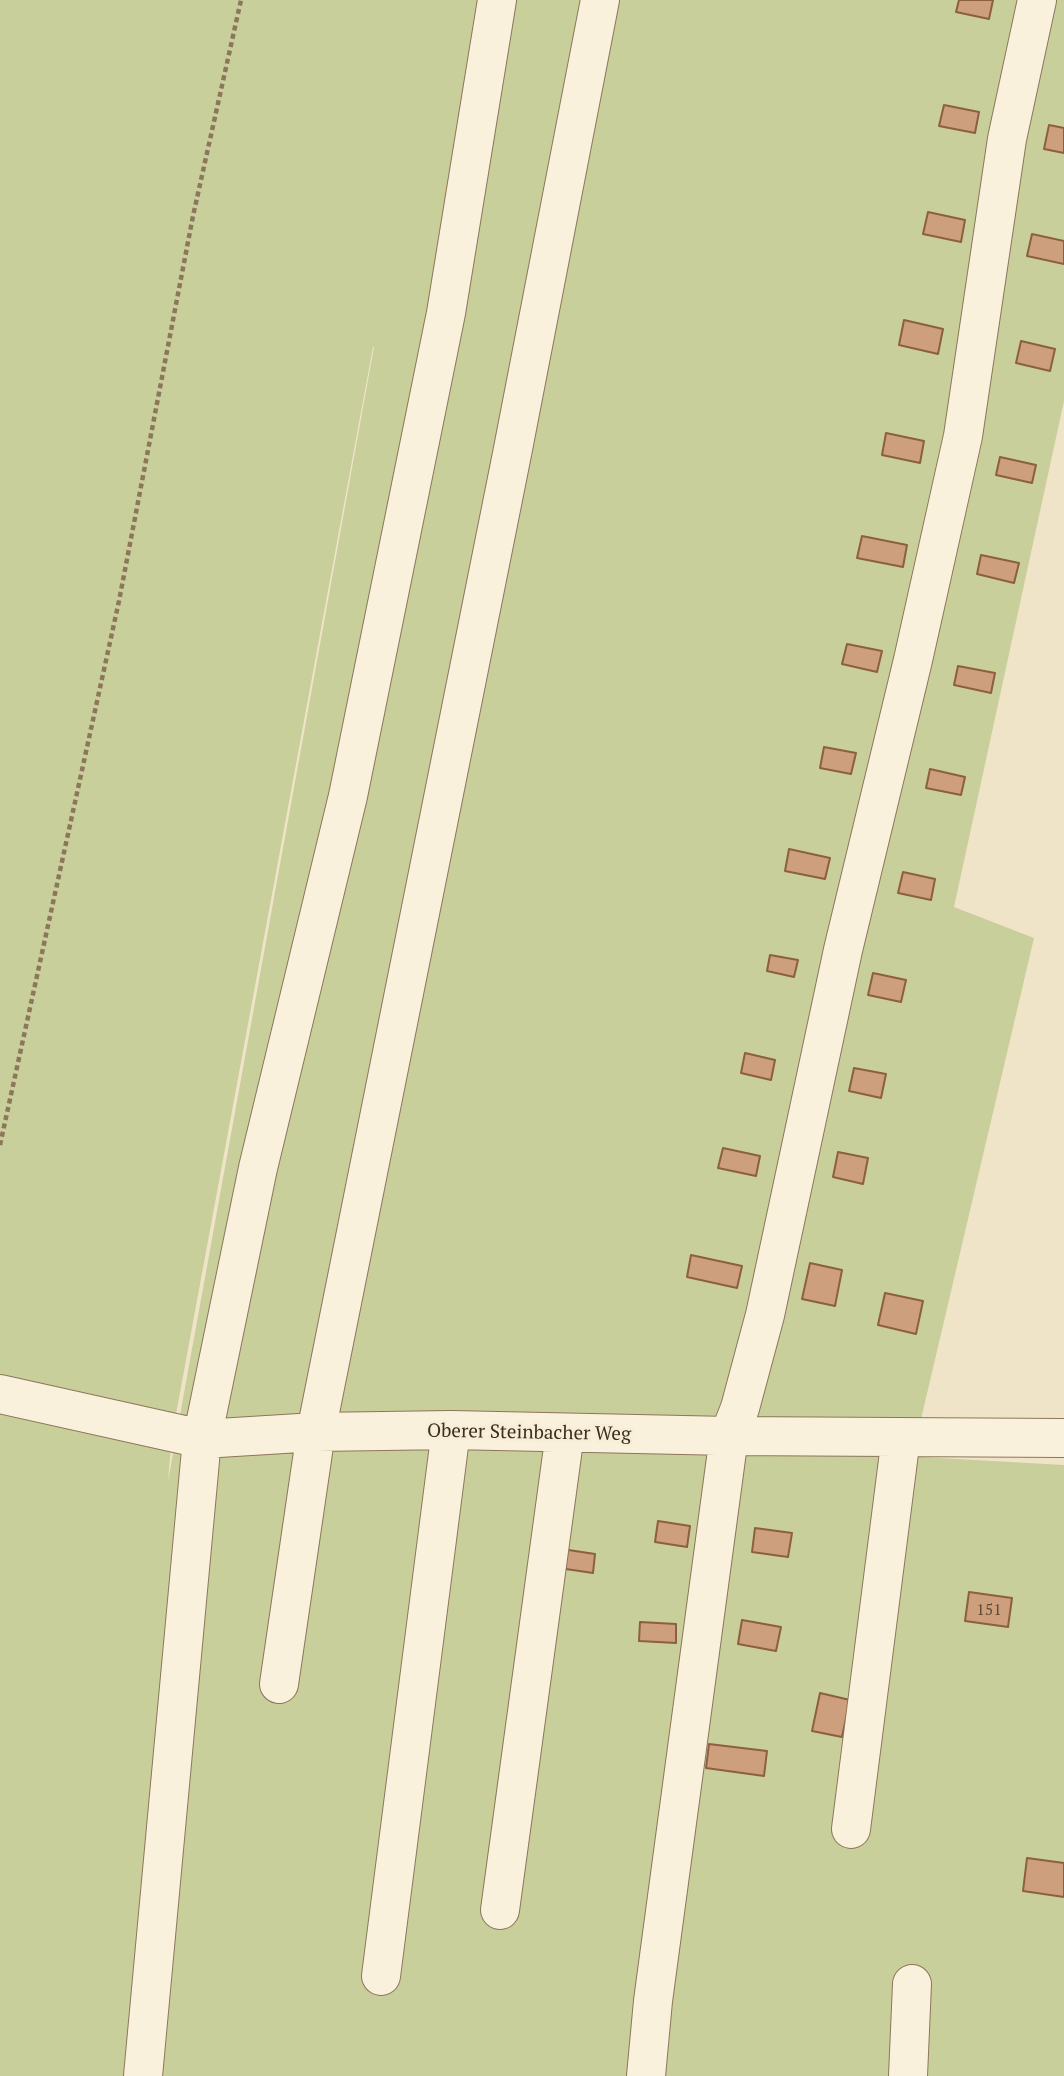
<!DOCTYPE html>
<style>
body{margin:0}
canvas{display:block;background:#f0e4c8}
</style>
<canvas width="1064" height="2076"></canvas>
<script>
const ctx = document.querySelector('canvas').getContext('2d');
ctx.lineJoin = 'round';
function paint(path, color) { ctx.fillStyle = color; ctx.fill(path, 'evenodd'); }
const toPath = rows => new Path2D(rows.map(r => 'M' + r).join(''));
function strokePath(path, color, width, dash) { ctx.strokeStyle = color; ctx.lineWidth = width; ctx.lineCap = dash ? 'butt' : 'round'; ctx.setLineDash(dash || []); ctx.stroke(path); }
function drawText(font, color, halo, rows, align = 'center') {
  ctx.font = font + ' "PT Serif",serif'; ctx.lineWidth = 6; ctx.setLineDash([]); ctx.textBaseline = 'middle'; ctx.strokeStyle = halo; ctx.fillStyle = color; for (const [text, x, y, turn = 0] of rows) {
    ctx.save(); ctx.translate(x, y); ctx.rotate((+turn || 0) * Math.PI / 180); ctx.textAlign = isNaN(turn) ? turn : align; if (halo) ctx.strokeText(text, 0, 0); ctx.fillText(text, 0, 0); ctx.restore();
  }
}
const green = toPath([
 [0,0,1064,0,1064,401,954,907,1034,938,922,1415,922,1457,1064,1465,1064,2076,0,2076],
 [373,347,374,347,168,1481,172,1436]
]);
const building = toPath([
 [959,0,993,0,989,19,956,12,959,0],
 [944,105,979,112,975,133,939,126,944,105],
 [1049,125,1064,128,1064,153,1044,149,1049,125],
 [928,212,965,220,961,242,923,234,928,212],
 [1032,234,1064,241,1064,264,1027,256,1032,234],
 [904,320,943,329,938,354,899,345,904,320],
 [1021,341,1055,349,1050,371,1016,363,1021,341],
 [886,433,924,441,920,463,882,455,886,433],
 [1000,457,1036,465,1032,483,996,475,1000,457],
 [862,536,907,545,903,567,857,558,862,536],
 [981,555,1019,563,1014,583,977,574,981,555],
 [847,644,882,651,877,672,842,664,847,644],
 [958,666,995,673,991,693,954,685,958,666],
 [824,747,856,753,851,774,820,768,824,747],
 [930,769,965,777,961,795,926,788,930,769],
 [789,849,830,858,825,879,785,871,789,849],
 [903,872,935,879,931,900,898,893,903,872],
 [770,955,798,960,794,977,767,971,770,955],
 [873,973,906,980,901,1002,868,995,873,973],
 [745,1053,775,1060,771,1080,741,1073,745,1053],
 [854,1068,886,1074,881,1098,849,1091,854,1068],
 [723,1148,760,1156,756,1176,718,1168,723,1148],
 [838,1152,868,1158,863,1184,833,1177,838,1152],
 [691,1255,742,1266,737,1288,687,1277,691,1255],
 [810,1263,842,1270,835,1306,802,1299,810,1263],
 [885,1293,923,1301,916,1334,878,1325,885,1293],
 [658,1521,690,1526,687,1547,655,1542,658,1521],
 [755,1528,792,1533,788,1557,752,1552,755,1528],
 [562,1549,595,1554,593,1573,559,1568,562,1549],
 [969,1592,1012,1598,1008,1627,965,1621,969,1592],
 [742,1620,781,1627,776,1651,738,1644,742,1620],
 [640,1622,676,1624,676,1643,639,1641,640,1622],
 [820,1693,850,1700,842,1737,812,1731,820,1693],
 [709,1744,767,1751,764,1776,706,1768,709,1744],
 [1027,1858,1064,1863,1064,1897,1023,1891,1027,1858]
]);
const path = toPath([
 [0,1145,119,601,193,216,241,0]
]);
const minor = toPath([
 [0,1394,202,1439,316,1432,451,1430,729,1436,1064,1438],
 [279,1684,316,1432,512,454,600,0],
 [851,1829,901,1437],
 [500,1910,565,1433],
 [381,1976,451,1430],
 [143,2076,202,1439,258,1168,348,796,446,313,497,0],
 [646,2076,653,2001,729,1436,740,1408,765,1315,843,950,913,660,963,436,1007,139,1037,0],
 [908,2076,912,1984]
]);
const numberNames = [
 ["151",989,1610]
];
const streetNames = [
 ["Oberer Steinbacher Weg",529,1433,1]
];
paint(green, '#c9cf9b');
paint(building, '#ce9f7d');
strokePath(building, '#8c5f41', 2);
strokePath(minor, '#8c765c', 40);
strokePath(path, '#8c765c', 4.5, [5, 3.5]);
strokePath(minor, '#faf1dc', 38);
drawText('16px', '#614a37', null, numberNames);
drawText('19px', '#3d2e20', '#f7eed8', streetNames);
</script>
